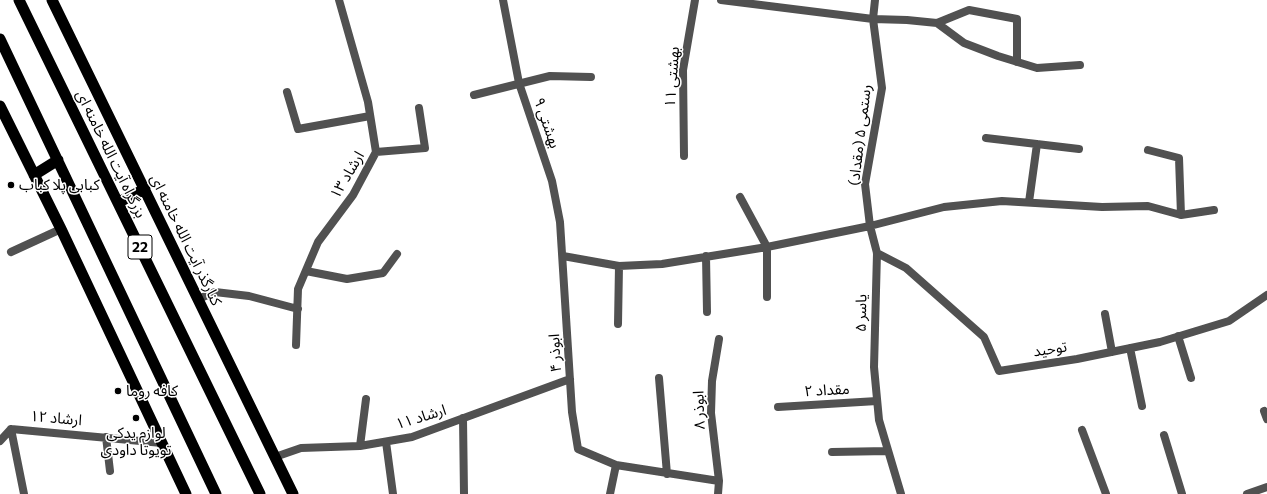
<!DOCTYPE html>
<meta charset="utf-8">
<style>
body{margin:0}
canvas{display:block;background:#fff}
</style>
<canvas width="1267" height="494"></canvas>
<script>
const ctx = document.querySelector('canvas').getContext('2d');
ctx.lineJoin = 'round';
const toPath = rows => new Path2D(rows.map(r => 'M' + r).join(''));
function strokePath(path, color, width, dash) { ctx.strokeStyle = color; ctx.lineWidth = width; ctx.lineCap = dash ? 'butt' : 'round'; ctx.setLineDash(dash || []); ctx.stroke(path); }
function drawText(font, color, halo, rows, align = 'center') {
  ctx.font = font + ' Commissioner,"Noto Sans Arabic",sans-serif'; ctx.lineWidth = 3; ctx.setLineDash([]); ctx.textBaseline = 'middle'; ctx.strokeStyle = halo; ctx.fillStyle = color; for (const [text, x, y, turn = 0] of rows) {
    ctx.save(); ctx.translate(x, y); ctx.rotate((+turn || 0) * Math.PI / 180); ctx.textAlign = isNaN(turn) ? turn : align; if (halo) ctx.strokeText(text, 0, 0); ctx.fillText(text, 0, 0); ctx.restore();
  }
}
const minor = toPath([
 [503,0,519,83,552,181,560,222,572,412,578,449,616,465,719,481],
 [721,0,873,19,907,20,937,23,964,43,998,56,1037,68,1080,65],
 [875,0,873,19,882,88,865,184,870,226,877,253,874,367,879,420,901,494],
 [937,23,969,10,1017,19,1017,62],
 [287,92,298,129,370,116],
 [474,95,550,76,591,77],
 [986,138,1079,149],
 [1148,150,1179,158,1181,215],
 [376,152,425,148,419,108],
 [684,156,683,70,695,0],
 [740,197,767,247,767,297],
 [1029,202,1037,144],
 [11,252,61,229],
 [877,253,906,268,984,337,999,371,1077,359,1160,342,1229,321,1267,295],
 [563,256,619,266,662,264,767,247,870,226,944,207,1002,201,1102,207,1148,206,1181,215,1214,210],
 [706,256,707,312],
 [306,271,347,279,383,273,397,254],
 [198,299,215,292,249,296,298,309],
 [1105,314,1112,352],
 [618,324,619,266],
 [1178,336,1191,378],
 [296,345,298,289,318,242,353,195,376,152,368,102,339,0],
 [1130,348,1142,406],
 [659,378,667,474],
 [778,407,877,401],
 [1264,411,1267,419],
 [463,418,464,494],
 [11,429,24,494],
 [1082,430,1106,494],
 [1164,435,1182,494],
 [106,437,110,471],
 [0,441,11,429,162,443],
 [386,442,393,494],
 [360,446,366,399],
 [832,452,888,451],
 [275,457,301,448,360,446,412,437,570,379],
 [610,494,616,465],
 [718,494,719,481,711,413,712,381,719,339],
 [1247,494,1267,487]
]);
const trunk = toPath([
 [19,0,260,494],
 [52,0,293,494],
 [0,39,216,494],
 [0,106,61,229,186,494],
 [34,175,58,160],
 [119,202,145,189]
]);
const markers = [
 [11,185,4,"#000"],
 [118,391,4,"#000"],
 [136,418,4,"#000"]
];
const shields = [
 [140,247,24]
];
const shieldNames = [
 ["22",140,247]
];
const streetNames = [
 ["بهشتی ۱۱",672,77,-86],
 ["بهشتی ۹",547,123,71],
 ["رستمی ۵ (مقداد)",860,135,-83],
 ["بزرگراه آیت الله خامنه ای",111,154,64],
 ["ارشاد ۱۳",347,175,-59],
 ["کنارگذر آیت الله خامنه ای",186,240,64],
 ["یاسر ۵",861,313,-89],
 ["توحید",1050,349,-9],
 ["ابوذر ۴",555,353,-93],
 ["مقداد ۲",827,390,-3],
 ["ابوذر ۸",699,410,-92],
 ["ارشاد ۱۱",421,417,-17],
 ["ارشاد ۱۲",56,418,5]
];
const poiNames = [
 ["کبابی پلا کباب",19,185],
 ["کافه روما",126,391],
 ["لوازم یدکی",136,433,"center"],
 ["تویوتا داودی",136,450,"center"]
];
strokePath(minor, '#515151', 8);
strokePath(trunk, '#000', 11);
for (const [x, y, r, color] of markers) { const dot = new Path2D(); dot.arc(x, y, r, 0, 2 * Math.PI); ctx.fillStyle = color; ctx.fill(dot); strokePath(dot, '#fff', 1.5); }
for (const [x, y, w] of shields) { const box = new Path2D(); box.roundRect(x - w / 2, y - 12, w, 24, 3); ctx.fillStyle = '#fff'; ctx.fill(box); strokePath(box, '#000', 1); }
drawText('bold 14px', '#000', null, shieldNames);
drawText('15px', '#000', '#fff', streetNames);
drawText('15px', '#000', '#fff', poiNames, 'left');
</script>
